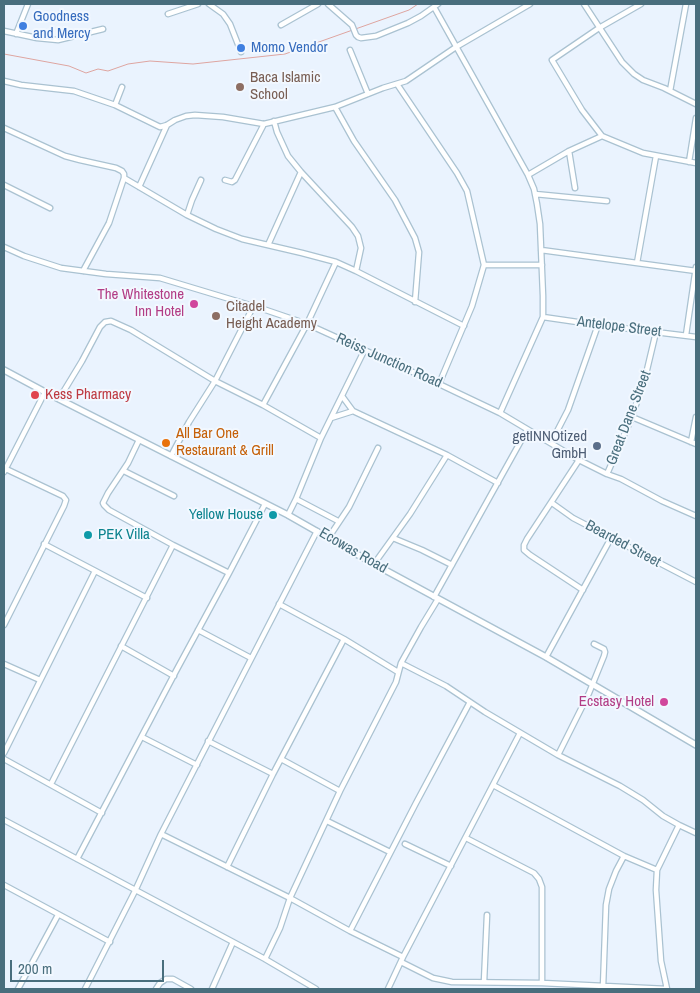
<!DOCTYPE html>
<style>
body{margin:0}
#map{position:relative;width:700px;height:993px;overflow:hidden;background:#eaf3fe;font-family:"Archivo Narrow",sans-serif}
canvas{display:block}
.frame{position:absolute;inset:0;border:5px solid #496e7d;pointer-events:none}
.scale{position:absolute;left:10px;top:960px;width:154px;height:22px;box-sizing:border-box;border:2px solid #496e7d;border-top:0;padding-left:6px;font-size:15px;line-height:18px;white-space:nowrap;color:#496e7d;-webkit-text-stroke:4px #f2f8ff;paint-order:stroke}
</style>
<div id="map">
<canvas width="700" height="993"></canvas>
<div class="frame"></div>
<div class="scale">200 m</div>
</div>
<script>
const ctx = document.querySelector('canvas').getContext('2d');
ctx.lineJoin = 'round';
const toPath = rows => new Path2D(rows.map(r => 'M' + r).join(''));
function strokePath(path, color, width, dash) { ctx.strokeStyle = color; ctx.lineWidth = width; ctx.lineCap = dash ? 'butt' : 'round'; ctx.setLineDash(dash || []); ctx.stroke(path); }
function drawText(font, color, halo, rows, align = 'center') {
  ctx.font = font + ' "Archivo Narrow",sans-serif'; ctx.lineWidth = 4; ctx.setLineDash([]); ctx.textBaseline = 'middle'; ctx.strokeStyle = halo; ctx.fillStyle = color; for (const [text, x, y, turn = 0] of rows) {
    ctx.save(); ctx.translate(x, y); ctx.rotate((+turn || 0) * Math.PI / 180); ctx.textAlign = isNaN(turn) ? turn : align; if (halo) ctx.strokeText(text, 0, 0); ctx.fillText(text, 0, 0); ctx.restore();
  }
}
const stream = toPath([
 [4,54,69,66,86,73,98,69,108,71,128,64,150,61,193,64,285,54,409,10,418,4]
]);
const minor = toPath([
 [209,4,223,14,230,24,241,52],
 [328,4,352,25,356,35,358,37,361,38,376,36,408,23,421,16,438,4],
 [584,4,622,62,634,74,643,80,664,88,696,104],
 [641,4,599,28,552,60,582,110,602,136,643,153,696,163],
 [434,7,528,175,534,189,537,204,540,224,543,296,543,317,500,413],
 [168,14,198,4],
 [281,25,318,4],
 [4,31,37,38,58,40,103,29],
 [16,34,28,4],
 [350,50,368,94],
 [4,81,21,85,74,91,115,105,160,127,167,125,175,120,186,116,195,115,223,117,264,124,335,107,383,88,406,81,456,47,530,4],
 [397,84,457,173,467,191,484,265,472,306,439,384],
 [670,91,686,4],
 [115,105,122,87],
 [335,107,354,141,395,200,415,238,419,252,415,302],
 [274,121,277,132,288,156,301,172,352,227,358,236,361,248,356,271],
 [4,128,65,156,80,160,116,168,122,171,124,174,124,178,109,223,83,271],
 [569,151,575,188],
 [689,162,696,118],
 [528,175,569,151,602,136],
 [124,178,187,215,216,229,242,239,302,253,336,262,356,271,464,326],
 [225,180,232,182,235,180,264,124],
 [4,185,50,208],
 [139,187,167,125],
 [535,194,607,201],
 [187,215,192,200,201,180],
 [268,245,301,172],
 [4,247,24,256,61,268,106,274,160,278,263,309,307,324,439,384,500,413,579,460,607,474,621,479,662,501,696,516],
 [541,250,696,271],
 [637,263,656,156],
 [484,265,542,265],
 [543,317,598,325,696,337],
 [686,335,696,267],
 [342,396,353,411,447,455,498,483],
 [59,399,82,361,100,327,105,322,111,321,131,330,215,381,263,405,321,438],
 [263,405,307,324,336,262],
 [632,417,696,444],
 [331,418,353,411],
 [139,440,128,463,108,493,103,503,104,505,109,510,173,545,229,573],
 [691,442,696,417],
 [551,443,568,410,598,325],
 [171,456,189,422,215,381,253,307],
 [579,460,527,539,524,545,524,550,530,555,583,590],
 [124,471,174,496],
 [4,472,45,392],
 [607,474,632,417,646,374,656,332],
 [296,499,338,521],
 [552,503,573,518,696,582],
 [288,515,296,499,321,438,364,351],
 [329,537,349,507,378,448],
 [393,538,422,550,452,565],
 [44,544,147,598],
 [374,564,410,514,447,455],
 [434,597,527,430],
 [279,604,344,639,398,672],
 [4,625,64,506,66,500,63,496,6,469],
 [198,630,251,658],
 [121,646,174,676],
 [546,657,611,538],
 [401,663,446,686,485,712,558,755,620,786,643,800,663,816,679,825,696,833],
 [4,664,40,680],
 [142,737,197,765],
 [208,741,273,774],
 [4,753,95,571],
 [558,755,589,693,604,656,605,652,604,649,594,644],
 [4,759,102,813],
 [281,759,340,791],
 [51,784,173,545],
 [493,785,624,856,657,870,679,825],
 [4,820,265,959,316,989],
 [327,821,390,852],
 [161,834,290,898,350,931,403,957],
 [466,838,534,873,539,879,542,887,542,983],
 [405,844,451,866],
 [77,859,176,671,229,573,265,504],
 [227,867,273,774,344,639],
 [657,870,656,890,661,961,667,989],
 [4,885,110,942],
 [350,931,416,803,470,702],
 [265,959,280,928,290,898,340,791,396,682,401,663,421,627,438,599],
 [401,962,433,978,452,982,542,983,667,989],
 [484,982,487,915],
 [603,987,606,905,609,889,616,871,624,856],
 [18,989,58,915],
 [85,989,135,891,161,834,317,531],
 [156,989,160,983,166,979,173,979,191,989],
 [212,989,233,942],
 [388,989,403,957,520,733]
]);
const tertiary = toPath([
 [4,370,45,392,288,515,374,564,546,657,696,745]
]);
const markers = [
 [23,26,5,"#3f7fe0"],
 [241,48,5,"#3f7fe0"],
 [240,87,5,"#8d6e63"],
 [194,304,5,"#d1479c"],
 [216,316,5,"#8d6e63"],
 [35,395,5,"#e0444e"],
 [166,443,5,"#e8710a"],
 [597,446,5,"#5c6f8a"],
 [273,515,5,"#0f9aa8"],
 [88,535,5,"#0f9aa8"],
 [664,702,5,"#d1479c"]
];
const shopNames = [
 ["Goodness",33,17],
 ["and Mercy",33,34],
 ["Momo Vendor",251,48]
];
const educationNames = [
 ["Baca Islamic",250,78],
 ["School",250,95],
 ["Citadel",226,307],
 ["Height Academy",226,324]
];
const hotelNames = [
 ["The Whitestone",184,295],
 ["Inn Hotel",184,312],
 ["Ecstasy Hotel",654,702]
];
const streetNames = [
 ["Antelope Street",619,327,7],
 ["Reiss Junction Road",389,361,24],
 ["Great Dane Street",629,418,-69],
 ["Bearded Street",623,544,28],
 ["Ecowas Road",353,551,30]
];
const healthNames = [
 ["Kess Pharmacy",45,395]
];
const foodNames = [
 ["All Bar One",176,434],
 ["Restaurant & Grill",176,451]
];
const serviceNames = [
 ["getINNOtized",587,437],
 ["GmbH",587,454]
];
const cultureNames = [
 ["Yellow House",263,515],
 ["PEK Villa",98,535,"left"]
];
strokePath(stream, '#dea5a0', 1);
strokePath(minor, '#aac2d1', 7);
strokePath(tertiary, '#aac2d1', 8);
strokePath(minor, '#fff', 4.5);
strokePath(tertiary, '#fff', 5);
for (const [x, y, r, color] of markers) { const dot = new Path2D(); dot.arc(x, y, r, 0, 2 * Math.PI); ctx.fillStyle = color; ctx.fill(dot); strokePath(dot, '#f2f8ff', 2); }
drawText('15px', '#366cbe', '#f2f8ff', shopNames, 'left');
drawText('15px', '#785e54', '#f2f8ff', educationNames, 'left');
drawText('15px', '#b23c85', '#f2f8ff', hotelNames, 'right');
drawText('15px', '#496e7d', '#f2f8ff', streetNames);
drawText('15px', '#be3a42', '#f2f8ff', healthNames, 'left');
drawText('15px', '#c56008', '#f2f8ff', foodNames, 'left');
drawText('15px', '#4e5e75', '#f2f8ff', serviceNames, 'right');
drawText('15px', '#0d838f', '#f2f8ff', cultureNames, 'right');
</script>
